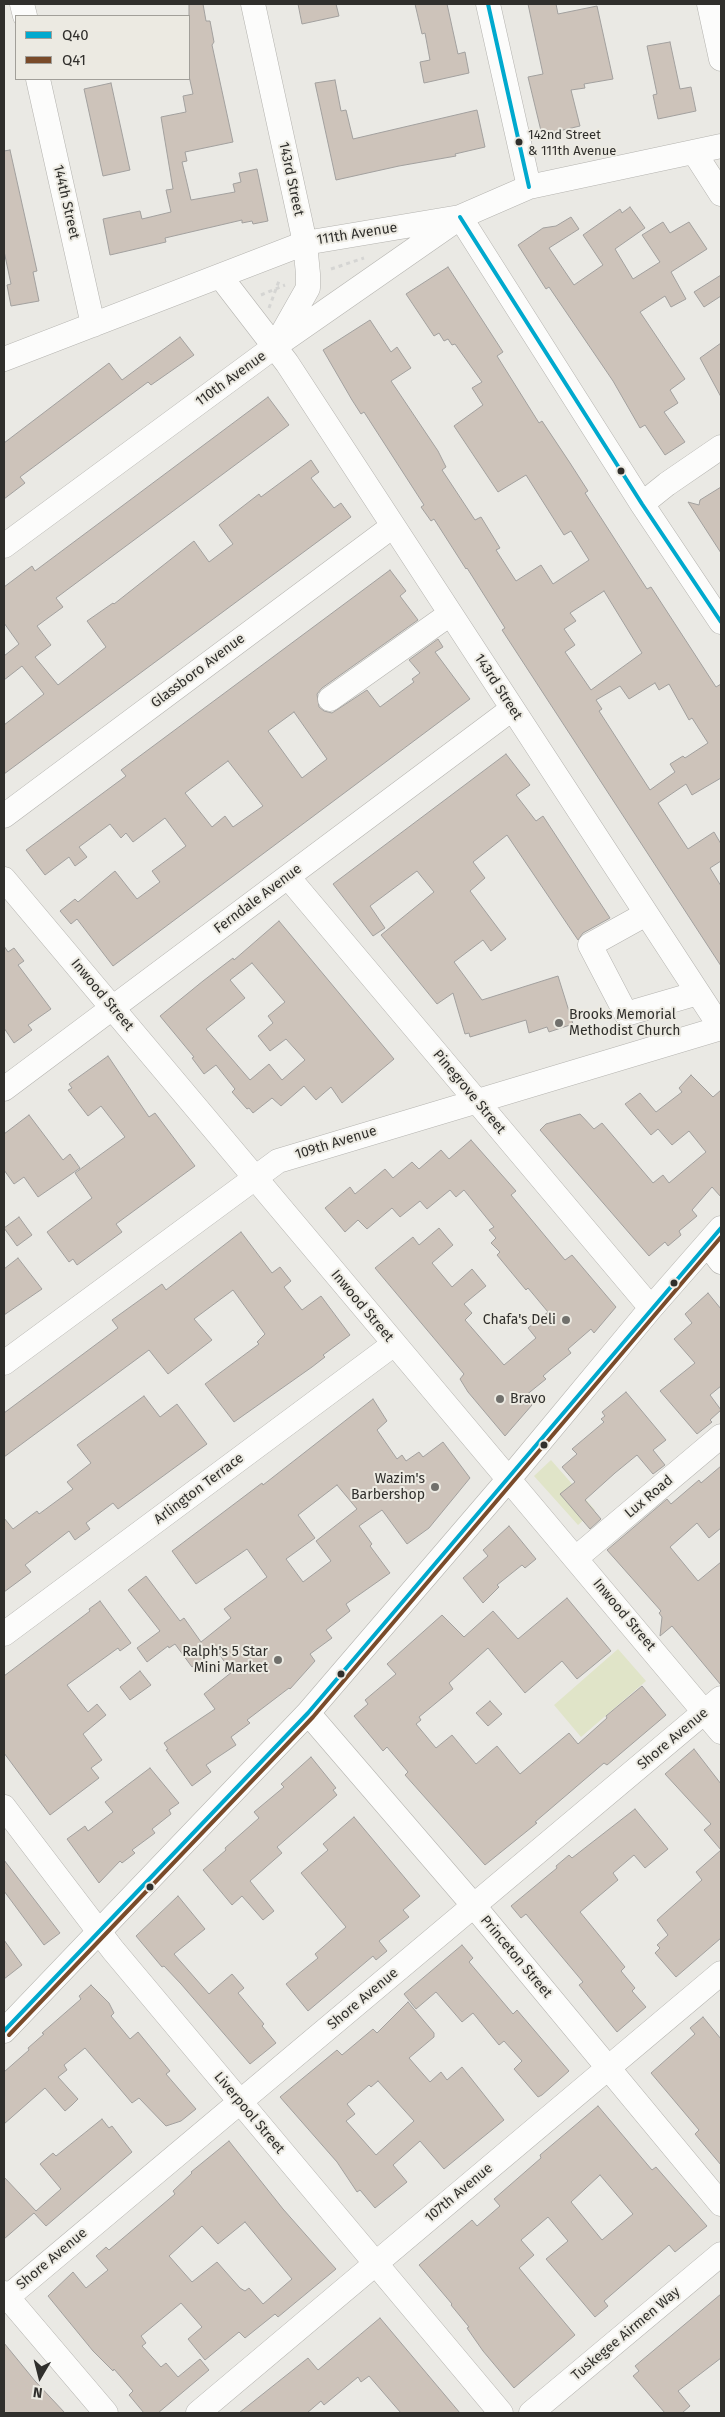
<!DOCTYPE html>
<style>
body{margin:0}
#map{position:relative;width:725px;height:2417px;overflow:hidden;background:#eae9e4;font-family:"Fira Sans",sans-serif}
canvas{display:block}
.frame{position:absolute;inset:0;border:5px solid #302f2c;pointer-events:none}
.legend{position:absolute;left:15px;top:15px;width:175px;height:65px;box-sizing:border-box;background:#eceae2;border:1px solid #a19f99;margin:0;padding:6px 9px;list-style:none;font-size:15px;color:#302f2c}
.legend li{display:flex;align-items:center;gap:10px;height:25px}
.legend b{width:25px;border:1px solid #a19f99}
.north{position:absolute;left:15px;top:2352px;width:50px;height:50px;-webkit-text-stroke:4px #eceae2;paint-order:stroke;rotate:188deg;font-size:14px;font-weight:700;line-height:20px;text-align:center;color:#302f2c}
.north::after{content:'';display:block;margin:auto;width:18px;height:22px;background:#302f2c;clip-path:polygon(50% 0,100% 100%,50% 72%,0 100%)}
</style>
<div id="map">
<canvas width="725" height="2417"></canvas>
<div class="frame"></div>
<ul class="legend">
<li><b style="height:6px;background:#00a9ce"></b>Q40</li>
<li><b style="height:6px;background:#7a4b2a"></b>Q41</li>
</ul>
<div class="north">N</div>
</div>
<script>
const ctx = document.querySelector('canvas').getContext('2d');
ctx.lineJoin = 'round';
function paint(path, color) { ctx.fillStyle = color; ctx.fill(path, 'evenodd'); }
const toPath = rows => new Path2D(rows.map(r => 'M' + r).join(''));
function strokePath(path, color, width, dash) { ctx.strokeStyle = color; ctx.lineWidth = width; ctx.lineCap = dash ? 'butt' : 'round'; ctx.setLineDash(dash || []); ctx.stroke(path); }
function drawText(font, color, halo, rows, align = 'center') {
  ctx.font = font + ' "Fira Sans",sans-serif'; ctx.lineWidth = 4; ctx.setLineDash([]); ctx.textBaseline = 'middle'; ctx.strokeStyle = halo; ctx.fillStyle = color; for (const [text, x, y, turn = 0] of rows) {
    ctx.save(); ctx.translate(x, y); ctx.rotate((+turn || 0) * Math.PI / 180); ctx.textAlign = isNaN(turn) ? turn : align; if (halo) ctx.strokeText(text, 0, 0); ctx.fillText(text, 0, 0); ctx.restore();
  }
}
const green = toPath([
 [551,1460,595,1510,578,1525,534,1476],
 [618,1649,646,1681,581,1737,554,1705]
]);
const building = toPath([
 [189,4,203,4,206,21,210,21,214,42,212,45,233,142,185,152,187,161,182,162,191,200,235,192,233,184,241,182,239,173,257,169,268,221,253,224,252,221,242,223,242,220,165,238,166,242,110,255,103,219,140,211,142,219,171,212,166,190,173,189,161,117,186,112,183,96,193,94,189,76,189,4],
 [298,4,336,4,339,16,302,24,298,4],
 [415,4,447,4,458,54,465,52,469,73,424,83,420,62,430,60,425,33,422,34,415,4],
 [528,4,556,4,558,14,597,6,613,79,584,84,585,88,571,90,580,126,542,135,528,77,543,74,528,4],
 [670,42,680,89,691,87,696,111,658,119,653,95,657,94,647,46,670,42],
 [335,80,341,111,346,110,353,139,477,110,485,147,455,154,456,156,399,166,336,180,315,83,335,80],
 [111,83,130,170,103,176,84,89,111,83],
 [10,150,37,271,33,272,39,301,11,306,7,285,11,284,4,251,4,151,10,150],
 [630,207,645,228,615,249,633,279,660,262,642,235,663,222,670,233,689,222,707,249,671,272,686,299,671,307,665,296,640,312,685,379,670,390,678,403,664,412,685,442,665,455,645,425,640,428,613,381,549,287,546,289,518,245,543,228,556,226,571,217,579,229,549,248,574,285,603,265,583,235,620,209,622,213,630,207],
 [448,267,503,352,497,356,539,423,542,421,570,463,588,491,585,493,623,552,647,589,651,587,716,687,721,684,721,778,692,795,686,784,658,803,688,849,714,832,721,844,721,861,710,868,721,886,721,966,502,630,505,628,467,568,466,569,434,519,431,521,421,507,424,505,364,412,361,414,352,400,323,350,370,320,391,352,397,347,411,368,391,381,438,451,446,467,442,470,475,520,481,517,500,548,496,550,516,581,541,565,553,584,589,560,571,531,564,535,526,475,498,492,454,426,483,405,472,388,482,382,455,344,452,345,448,339,444,341,439,333,434,336,406,294,448,267],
 [604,591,642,653,591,690,565,652,575,645,564,629,576,621,570,613,604,591],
 [655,683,659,690,669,684,689,720,692,718,708,743,685,758,683,756,670,764,675,772,650,790,599,711,602,709,596,700,620,686,629,699,655,683],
 [721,275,721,296,704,307,694,292,721,275],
 [180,337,194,355,151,385,148,382,20,477,25,483,4,499,4,443,109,363,122,380,180,337],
 [721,343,721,397,700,358,721,343],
 [268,397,289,425,56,598,63,607,37,626,51,645,35,657,58,685,106,647,87,621,113,603,114,604,194,541,209,562,233,544,219,525,259,494,261,497,311,460,319,472,311,478,334,508,341,503,351,517,4,774,4,725,44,694,22,666,4,680,4,656,19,644,4,623,4,587,32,566,35,571,268,397],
 [721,487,721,553,688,502,699,505,700,500,721,487],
 [390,570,406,591,400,596,418,620,322,688,317,694,319,707,324,711,332,713,367,690,380,707,414,682,412,679,420,673,409,660,438,639,443,647,435,652,470,699,113,966,77,919,71,924,60,911,75,899,78,902,115,871,137,899,160,882,152,871,186,846,165,818,133,842,126,833,121,838,110,824,79,847,87,857,75,866,69,857,45,875,26,850,126,776,121,770,390,570],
 [294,712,327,759,302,778,268,731,294,712],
 [228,761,263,806,233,827,225,816,212,827,185,793,228,761],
 [506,754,530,785,516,795,536,821,543,816,610,918,583,933,578,940,507,835,473,862,485,878,470,891,506,939,491,951,483,940,454,962,482,1000,558,976,573,1024,549,1032,547,1027,529,1033,526,1020,470,1037,469,1033,465,1034,453,993,437,1004,381,935,434,892,417,871,370,906,385,928,373,936,333,884,506,754],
 [279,921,394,1059,342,1103,331,1087,316,1100,304,1086,281,1106,272,1098,253,1113,249,1108,247,1109,232,1092,235,1089,216,1065,204,1074,192,1058,194,1057,160,1016,203,981,233,958,234,960,279,921],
 [252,963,285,1002,268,1016,273,1023,258,1036,270,1051,286,1039,305,1060,282,1080,269,1064,250,1080,206,1029,245,998,230,980,252,963],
 [4,946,8,952,14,948,24,961,18,965,51,1009,28,1025,32,1030,14,1043,4,1028,4,946],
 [108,1056,149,1117,155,1113,195,1166,116,1224,122,1232,77,1265,73,1259,69,1262,47,1232,92,1198,75,1173,125,1137,101,1106,88,1116,68,1090,72,1088,69,1084,108,1056],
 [691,1075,713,1097,721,1090,721,1197,712,1187,692,1210,697,1216,679,1231,681,1235,668,1246,665,1242,649,1256,540,1130,546,1124,580,1114,594,1129,602,1123,653,1183,663,1175,669,1183,706,1152,689,1131,672,1145,658,1129,651,1135,625,1104,640,1093,656,1112,682,1092,679,1088,691,1075],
 [29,1115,63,1160,70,1154,80,1168,38,1197,24,1177,14,1184,4,1170,4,1134,29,1115],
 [471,1140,516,1191,511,1195,565,1260,572,1255,616,1307,594,1333,591,1329,568,1349,571,1353,551,1369,543,1376,546,1379,525,1396,532,1405,505,1436,468,1392,460,1379,464,1374,375,1268,413,1237,419,1245,439,1228,453,1245,432,1263,452,1287,472,1269,486,1286,464,1304,472,1313,465,1320,504,1365,536,1338,528,1328,548,1312,528,1288,526,1290,497,1255,500,1252,491,1243,496,1238,489,1230,494,1227,464,1190,456,1197,450,1190,427,1209,420,1201,400,1217,392,1208,367,1229,358,1220,345,1232,325,1208,350,1187,355,1194,385,1169,393,1178,412,1162,419,1169,441,1150,449,1159,471,1140],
 [19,1217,32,1235,17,1246,4,1228,19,1217],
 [241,1232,272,1273,280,1267,291,1281,284,1287,302,1310,321,1296,350,1335,323,1355,325,1357,312,1367,234,1422,205,1384,259,1344,257,1342,265,1334,233,1290,194,1319,212,1340,168,1374,149,1350,4,1457,4,1413,118,1328,112,1320,162,1284,166,1290,241,1232],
 [18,1258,42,1289,4,1315,4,1269,18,1258],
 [708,1293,721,1309,721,1386,710,1395,721,1410,710,1420,712,1422,697,1434,660,1391,695,1363,674,1339,692,1323,685,1314,708,1293],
 [626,1392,666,1440,653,1450,665,1465,653,1474,637,1455,615,1473,585,1500,601,1519,590,1529,560,1494,575,1482,562,1467,577,1454,572,1449,604,1422,601,1419,605,1416,602,1412,626,1392],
 [144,1396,160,1417,177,1404,207,1444,118,1509,113,1503,86,1523,90,1529,75,1540,69,1531,25,1565,31,1572,4,1592,4,1518,13,1529,37,1511,39,1514,73,1489,67,1482,91,1463,77,1445,144,1396],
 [373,1399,387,1421,377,1430,397,1459,402,1455,406,1461,419,1452,423,1457,443,1442,470,1478,429,1528,407,1544,382,1510,359,1526,372,1544,370,1546,390,1573,346,1604,350,1611,326,1630,332,1638,310,1654,315,1661,290,1689,289,1688,247,1720,250,1723,231,1737,236,1745,206,1765,211,1772,192,1786,166,1750,168,1749,164,1743,215,1709,204,1694,232,1672,216,1650,192,1667,175,1644,169,1648,168,1646,147,1662,137,1648,160,1631,128,1590,146,1576,180,1621,184,1618,201,1642,231,1618,224,1609,267,1577,247,1549,196,1584,172,1551,262,1483,263,1485,373,1399],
 [337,1485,357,1509,316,1541,331,1561,303,1582,286,1559,315,1538,298,1515,337,1485],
 [721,1466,721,1528,709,1538,697,1523,670,1547,698,1581,721,1562,721,1685,672,1626,660,1636,662,1617,659,1613,661,1611,607,1550,667,1499,671,1504,699,1480,701,1483,721,1466],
 [509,1526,536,1559,525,1568,522,1565,497,1585,499,1587,483,1603,463,1578,488,1556,483,1550,509,1526],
 [567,1598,611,1651,577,1679,562,1661,525,1693,488,1648,449,1683,453,1689,419,1717,421,1720,416,1724,436,1748,452,1735,476,1764,497,1746,520,1774,569,1733,578,1744,607,1718,606,1716,642,1686,666,1715,607,1765,604,1763,535,1822,537,1823,485,1865,405,1775,408,1772,387,1747,383,1751,354,1716,368,1704,365,1700,396,1674,387,1664,442,1615,464,1637,493,1611,518,1639,567,1598],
 [100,1601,131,1643,120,1651,118,1648,67,1685,88,1712,97,1704,106,1715,83,1734,102,1760,91,1768,99,1778,50,1815,4,1753,4,1676,90,1611,89,1609,100,1601],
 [140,1671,151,1685,130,1700,120,1687,140,1671],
 [490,1701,502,1714,488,1726,476,1713,490,1701],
 [694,1749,721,1784,721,1938,676,1977,655,1953,660,1948,657,1945,668,1935,657,1920,702,1880,696,1872,721,1850,704,1830,711,1824,665,1774,694,1749],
 [311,1757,336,1788,333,1790,337,1795,277,1847,282,1853,250,1881,274,1911,263,1920,242,1896,232,1905,203,1870,226,1850,225,1848,259,1818,254,1812,284,1787,281,1784,311,1757],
 [150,1768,179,1803,169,1810,171,1814,152,1829,155,1833,132,1850,135,1853,122,1863,120,1861,99,1883,67,1839,85,1826,88,1831,113,1812,105,1802,150,1768],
 [635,1809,668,1849,645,1868,634,1855,613,1873,618,1880,580,1912,625,1967,621,1971,635,1988,632,1991,646,2007,617,2032,579,1985,583,1982,526,1914,521,1918,511,1906,557,1868,556,1866,569,1855,572,1858,635,1809],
 [354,1817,420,1896,403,1910,409,1917,379,1941,387,1951,376,1960,373,1956,308,2011,286,1984,318,1958,315,1954,346,1927,301,1873,328,1850,323,1844,354,1817],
 [4,1860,60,1933,44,1945,4,1891,4,1860],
 [178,1896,205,1929,174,1954,209,1994,232,1974,244,1988,238,1993,264,2024,262,2026,276,2043,250,2064,181,1984,164,1966,162,1967,136,1936,178,1896],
 [4,1940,22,1965,4,1979,4,1940],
 [462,1945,473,1958,469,1962,513,2014,517,2010,569,2071,542,2095,538,2097,514,2069,522,2061,504,2041,499,2045,473,2013,462,2022,436,1992,416,2009,404,1994,462,1945],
 [91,1985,109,2003,114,2013,111,2016,130,2039,138,2032,170,2071,166,2074,196,2109,181,2121,166,2126,139,2098,132,2103,85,2048,64,2065,67,2070,58,2077,78,2099,72,2105,65,2111,45,2088,4,2124,4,2072,29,2050,28,2048,44,2034,42,2033,81,1999,79,1996,91,1985],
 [408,2002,434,2033,434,2037,409,2058,430,2082,441,2072,447,2080,462,2067,504,2120,444,2169,420,2141,393,2165,407,2182,375,2208,360,2190,357,2192,337,2162,280,2097,337,2050,342,2055,373,2029,377,2033,408,2002],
 [378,2081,414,2121,376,2155,346,2121,355,2114,347,2104,369,2085,371,2087,378,2081],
 [703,2017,721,2039,721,2165,695,2134,699,2130,651,2073,695,2034,690,2028,703,2017],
 [598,2106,652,2170,656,2167,707,2226,675,2252,669,2245,604,2301,608,2306,595,2317,546,2259,568,2241,548,2217,521,2240,534,2255,519,2268,575,2335,514,2388,483,2351,467,2328,469,2327,451,2305,452,2304,419,2265,472,2220,477,2226,500,2206,494,2199,541,2158,540,2155,598,2106],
 [600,2175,633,2214,602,2240,571,2202,600,2175],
 [102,2119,109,2128,112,2126,132,2152,46,2226,34,2213,4,2239,4,2177,36,2211,61,2189,40,2164,53,2153,56,2156,102,2119],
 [229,2141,283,2209,336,2269,278,2317,275,2314,245,2338,239,2332,205,2360,188,2339,202,2327,181,2303,141,2336,146,2343,142,2346,161,2367,166,2363,178,2377,200,2359,209,2370,158,2413,144,2413,129,2395,133,2391,114,2369,113,2371,93,2351,48,2296,73,2272,86,2288,108,2270,96,2256,106,2247,109,2250,175,2194,173,2191,192,2173,191,2172,229,2141],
 [245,2222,292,2279,263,2304,249,2288,245,2291,240,2288,217,2262,192,2282,169,2256,202,2226,218,2244,245,2222],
 [721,2294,721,2358,678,2391,690,2406,682,2413,665,2413,633,2376,639,2371,635,2366,721,2294],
 [380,2318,460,2413,401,2413,369,2376,361,2382,358,2377,324,2405,321,2401,307,2413,239,2413,308,2358,318,2370,380,2318],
 [4,2343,35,2381,65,2413,4,2413,4,2343]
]);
const path = toPath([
 [331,269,364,258],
 [261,295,285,285],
 [269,308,280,278]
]);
const minor = toPath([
 [22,4,25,16],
 [253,4,305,243,308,274,308,288,278,341],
 [488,4,529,187],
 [709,4,721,59],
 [38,79,93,325],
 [694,152,721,194],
 [460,217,642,504,721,622],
 [220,276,287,363,721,1028],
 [4,359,305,243,460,217,529,187,721,146],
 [642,504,667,484,721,447],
 [4,546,274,347,455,221],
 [330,699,450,614],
 [4,816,393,526],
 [288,877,651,1308],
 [4,879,721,1732],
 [646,914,590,945,626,1014,698,993],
 [4,1089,512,709],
 [707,1244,721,1262],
 [4,1363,278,1161,721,1028],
 [576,1558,721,1436],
 [4,1634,394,1344],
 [308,1713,474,1906,721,2204],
 [4,1807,113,1950,501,2413],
 [4,2031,308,1713,519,1467,651,1308,721,1228],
 [4,2293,106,2413],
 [4,2300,721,1698],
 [198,2413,721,1973],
 [531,2413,721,2254]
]);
const bus1 = toPath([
 [488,4,529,187],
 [460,217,642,504,721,622],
 [4,2031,308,1713,721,1228]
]);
const bus2 = toPath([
 [9,2035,313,1717,721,1237]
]);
const markers = [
 [519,142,4.5,"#302f2c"],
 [621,471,4.5,"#302f2c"],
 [559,1023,5,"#71706c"],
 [674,1283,4.5,"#302f2c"],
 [566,1320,5,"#71706c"],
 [500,1399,5,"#71706c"],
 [544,1445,4.5,"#302f2c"],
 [435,1487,5,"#71706c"],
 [278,1660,5,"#71706c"],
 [341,1674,4.5,"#302f2c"],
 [150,1887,4.5,"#302f2c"]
];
const busNames = [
 ["142nd Street",528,135],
 ["& 111th Avenue",528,151]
];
const streetNames = [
 ["143rd Street",291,179,78],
 ["144th Street",66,202,77],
 ["111th Avenue",357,234,-9],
 ["110th Avenue",231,379,-36],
 ["Glassboro Avenue",198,671,-37],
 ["143rd Street",498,687,57],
 ["Ferndale Avenue",258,899,-37],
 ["Inwood Street",102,995,50],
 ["Pinegrove Street",469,1092,50],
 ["109th Avenue",336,1143,-17],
 ["Inwood Street",362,1306,50],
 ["Arlington Terrace",199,1489,-37],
 ["Lux Road",649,1497,-40],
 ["Inwood Street",624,1615,50],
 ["Shore Avenue",673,1739,-40],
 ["Princeton Street",516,1957,50],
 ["Shore Avenue",363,1999,-40],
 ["Liverpool Street",249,2113,50],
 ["107th Avenue",459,2193,-40],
 ["Shore Avenue",52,2259,-40],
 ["Tuskegee Airmen Way",626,2334,-40]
];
const poiNames = [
 ["Brooks Memorial",569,1015,"left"],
 ["Methodist Church",569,1031,"left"],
 ["Chafa's Deli",556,1320],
 ["Bravo",510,1399,"left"],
 ["Wazim's",425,1479],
 ["Barbershop",425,1495],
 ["Ralph's 5 Star",268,1652],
 ["Mini Market",268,1668]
];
paint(green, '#e0e4c8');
paint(building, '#cdc3ba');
strokePath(building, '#a2a09e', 1);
strokePath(minor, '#b4b3af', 25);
strokePath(path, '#d5d5d3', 3, [4, 4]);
strokePath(minor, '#fcfcfb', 24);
strokePath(bus1, '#00a9ce', 4);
strokePath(bus2, '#7a4b2a', 4);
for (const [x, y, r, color] of markers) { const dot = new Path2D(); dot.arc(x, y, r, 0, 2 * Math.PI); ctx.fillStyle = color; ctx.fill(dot); strokePath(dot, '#eceae2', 2); }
drawText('13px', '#302f2c', '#eceae2', busNames, 'left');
drawText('14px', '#302f2c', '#eceae2', streetNames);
drawText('14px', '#302f2c', '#eceae2', poiNames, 'right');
</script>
